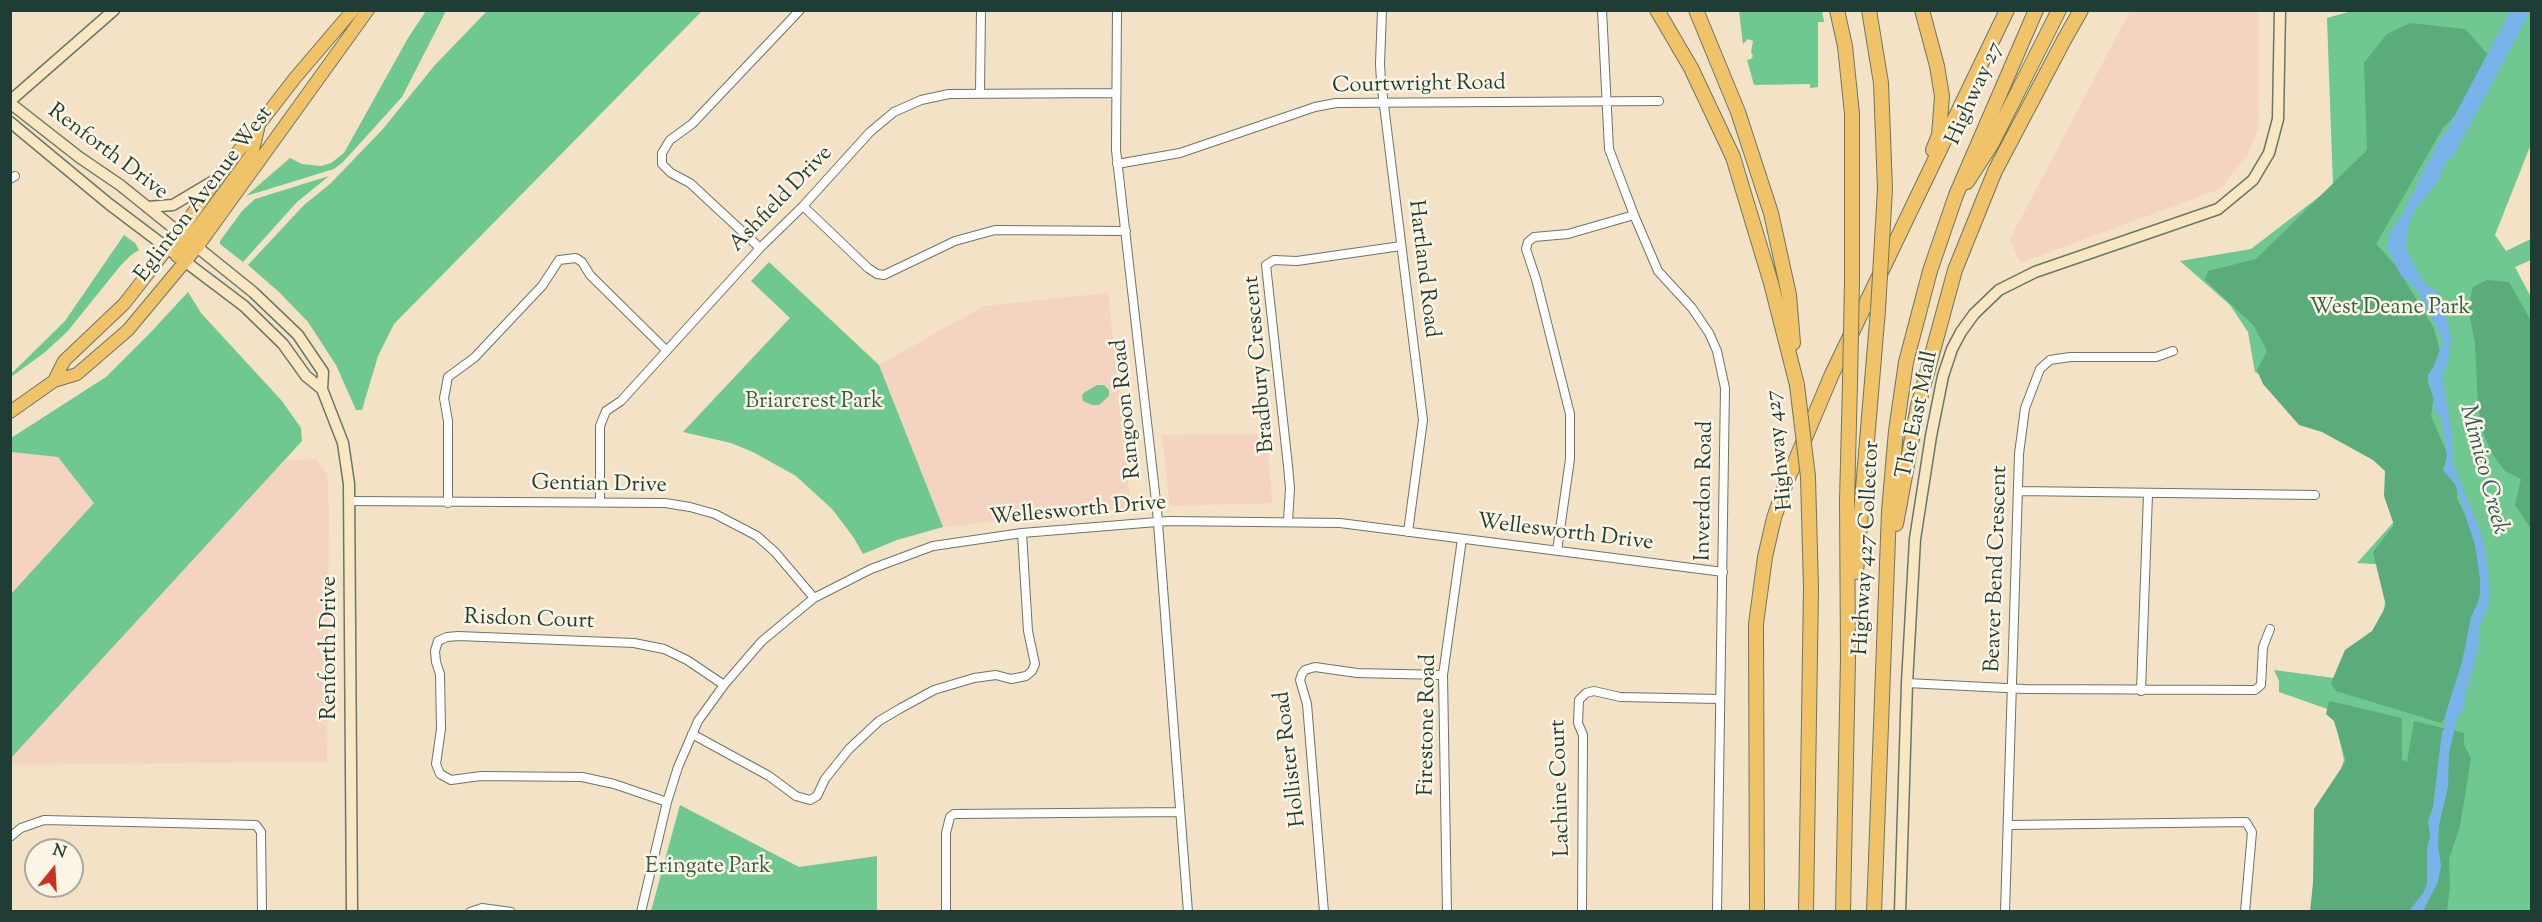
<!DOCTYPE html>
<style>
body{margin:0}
#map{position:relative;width:2542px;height:922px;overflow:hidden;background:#f3e2c5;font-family:"Sorts Mill Goudy",serif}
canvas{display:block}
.frame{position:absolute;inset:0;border:12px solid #1f3d34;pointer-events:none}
.north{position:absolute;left:24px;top:838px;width:60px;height:60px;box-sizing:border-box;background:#fcf5e5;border:2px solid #a4ab9e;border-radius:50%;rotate:18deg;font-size:16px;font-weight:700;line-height:24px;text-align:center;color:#1f3d34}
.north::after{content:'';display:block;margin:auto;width:21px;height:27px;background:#c8321e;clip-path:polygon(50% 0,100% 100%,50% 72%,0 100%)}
</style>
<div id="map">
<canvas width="2542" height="922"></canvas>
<div class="frame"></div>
<div class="north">N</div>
</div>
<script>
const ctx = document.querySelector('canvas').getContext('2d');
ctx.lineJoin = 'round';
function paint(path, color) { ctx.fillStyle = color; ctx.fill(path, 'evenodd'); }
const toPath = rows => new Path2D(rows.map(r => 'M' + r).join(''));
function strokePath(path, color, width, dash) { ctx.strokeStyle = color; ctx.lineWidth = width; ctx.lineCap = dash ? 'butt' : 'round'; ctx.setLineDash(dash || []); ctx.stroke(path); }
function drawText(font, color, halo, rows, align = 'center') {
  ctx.font = font + ' "Sorts Mill Goudy",serif'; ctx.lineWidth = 5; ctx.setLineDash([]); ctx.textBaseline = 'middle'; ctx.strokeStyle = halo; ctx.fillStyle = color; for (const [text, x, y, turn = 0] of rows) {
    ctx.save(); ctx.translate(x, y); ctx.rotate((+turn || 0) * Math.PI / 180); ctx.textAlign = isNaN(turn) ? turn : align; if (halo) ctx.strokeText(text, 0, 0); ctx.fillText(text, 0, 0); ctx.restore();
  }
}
const built = toPath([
 [2130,11,2258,11,2259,126,2248,154,2220,189,2020,263,2010,239],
 [1108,293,1131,508,943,527,879,365,984,306],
 [1267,434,1272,503,1170,506,1162,435],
 [11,452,58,457,94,503,11,594],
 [316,459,327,474,329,510,327,762,11,765,10,758,285,460]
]);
const green = toPath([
 [2355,10,2531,11,2531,144,2495,235,2506,251,2531,239,2531,260,2515,267,2532,299,2531,911,2325,911,2326,811,2344,760,2333,711,2279,692,2279,681,2274,670,2372,683,2391,565,2357,563,2400,515,2387,467,2291,389,2255,372,2248,332,2230,305,2180,261,2251,249,2333,186,2327,18],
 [426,11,446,11,402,97,343,162,334,169,246,196,290,158,302,164,321,166,331,163,344,153,408,38],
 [487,11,702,11,394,324,378,356,362,410,356,410,336,365,308,322,279,292,248,265,304,205,330,184,382,130,435,65],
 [1739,11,1822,11,1824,22,1818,22,1818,87,1810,88,1810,84,1754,85,1747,60,1751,59,1753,56,1751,52,1753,41,1748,39,1743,44],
 [329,176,297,202,243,262,220,244,220,241,242,211,255,199],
 [124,235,135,243,139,250,131,255,121,265,67,332,44,353,11,377,11,374,65,321],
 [769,262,879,365,943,527,897,540,863,554,854,538,832,509,796,476,753,452,731,443,683,432,790,318,751,281],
 [188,292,201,313,282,401,301,428,302,441,11,758,11,594,94,503,58,457,11,452,11,438,106,377,151,332],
 [1097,385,1104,385,1109,390,1109,396,1099,405,1092,405,1083,401,1082,395,1085,392],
 [680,805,799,867,877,856,877,911,651,911]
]);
const forest = toPath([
 [2410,23,2465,29,2492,59,2468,102,2443,128,2376,244,2396,266,2434,328,2440,352,2431,416,2458,478,2457,498,2472,530,2485,573,2463,662,2448,714,2441,723,2336,691,2331,683,2345,650,2372,631,2386,606,2373,552,2394,525,2384,496,2385,471,2373,460,2322,432,2299,425,2263,384,2257,370,2267,351,2254,326,2205,280,2208,271,2256,259,2367,150,2364,63,2387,34],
 [2487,280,2509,282,2531,321,2531,529,2515,505,2521,479,2505,471,2491,452,2483,432,2478,407,2475,343,2468,308,2473,287],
 [2329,701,2402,718,2402,760,2407,762,2414,721,2464,733,2464,745,2471,758,2460,826,2449,859,2450,886,2447,911,2310,912,2313,883,2314,809,2346,761,2334,721,2326,714]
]);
const water = toPath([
 [2448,128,2460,132,2437,182,2412,214,2406,238,2406,249,2425,284,2438,292,2445,311,2451,338,2448,363,2443,372,2443,382,2452,434,2453,464,2481,533,2487,558,2490,593,2487,610,2481,622,2478,634,2479,647,2465,696,2465,706,2457,718,2449,754,2448,787,2439,825,2438,845,2441,866,2438,882,2423,911,2409,911,2423,893,2427,884,2427,849,2430,836,2428,821,2433,807,2442,732,2445,728,2445,716,2462,662,2471,617,2480,598,2480,580,2475,545,2455,484,2443,470,2447,456,2442,420,2434,409,2434,399,2428,382,2428,375,2434,366,2443,341,2420,294,2400,274,2387,248,2390,232,2401,217,2437,144]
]);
const river = toPath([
 [2446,151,2521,10]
]);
const street = toPath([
 [1117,10,1116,150,1157,510,1188,912],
 [1382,10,1380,64,1381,81,1423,420,1408,532],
 [1602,10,1609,149,1634,215,1658,271,1692,308,1709,333,1717,351,1725,388,1717,912],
 [980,92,981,10],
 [1117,164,1180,153,1315,107,1336,103,1659,101],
 [10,179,15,176],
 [803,206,868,268,877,274,884,275,955,241,995,230,1126,231],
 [760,248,690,183,671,173,662,164,662,153,670,140,692,124,800,10],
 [2019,491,2315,495],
 [349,501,665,503,690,507,715,514,757,536,775,552,814,598],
 [600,502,600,426,606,411,621,401,760,248,803,206,870,132,894,112,921,100,949,94,1115,93],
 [448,503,448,421,444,398,448,377,474,358,542,286,559,260,576,258,582,262,590,275,666,350],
 [1288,521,1290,488,1288,466,1266,265,1274,260,1297,261,1401,246],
 [1557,551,1570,459,1570,414,1536,279,1526,249,1528,242,1534,237,1568,234,1634,215],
 [1907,683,2025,689,2255,690,2261,685,2263,647,2270,629],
 [2141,691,2148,494],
 [692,734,769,776,796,796,810,800,817,796,825,779,849,749,879,721,901,708,934,690,974,678,996,675,1011,679,1026,676,1032,671,1035,664,1028,631,1022,533],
 [667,802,614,784,582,777,481,776,451,780,440,774,436,764,441,729,440,674,436,662,435,651,438,641,447,637,458,636,634,643,664,649,687,660,724,685],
 [2009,825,2246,822,2252,832,2245,912],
 [10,837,21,828,44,820,256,825,261,832,262,912],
 [470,912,482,908,511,912],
 [641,912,667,802,678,767,698,721,724,685,762,641,814,598,871,569,933,546,1022,533,1169,521,1340,523,1723,572],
 [946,912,946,833,950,817,954,814,1178,812],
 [1324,912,1307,704,1300,680,1302,674,1305,670,1315,667,1357,673,1443,675],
 [1447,912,1443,675,1462,539],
 [1582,912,1583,735,1578,723,1579,700,1586,693,1594,691,1620,697,1720,699],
 [2005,912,2019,454,2025,408,2040,369,2050,360,2070,357,2156,357,2173,351]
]);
const secondary = toPath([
 [10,101,114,10],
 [10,103,79,157,120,185,253,292,298,335,323,372,322,389,343,443,349,484,352,912],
 [10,122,109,204,244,306,283,344,306,376,322,389],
 [147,207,173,205,215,180],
 [1900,912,1907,683,1915,539,1931,436,1943,376,1952,349,1961,332,1974,314,1999,290,2035,272,2218,209,2253,180,2269,153,2278,119,2280,10]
]);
const primary = toPath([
 [177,256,252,154,258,129],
 [54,381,64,361,124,304,146,276,180,232,216,180,295,78,353,10],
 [10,412,54,381,77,374,128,330,198,246,368,10]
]);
const highway = toPath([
 [1657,10,1691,68,1733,157,1771,283,1797,385],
 [1696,10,1738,112,1771,213,1789,295,1793,343],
 [1837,10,1845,46,1852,114,1852,281],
 [1869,10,1881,83,1885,189],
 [1922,10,1937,66,1942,96,1939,135,1933,150],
 [1967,182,1991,145,2059,10],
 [1896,524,1918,406,1955,270,1995,171,2064,40,2081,10],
 [1856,572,1878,310],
 [1757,912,1756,624,1765,557,1774,518,1786,483,1832,374,2007,10],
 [1806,912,1811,588,1808,477],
 [1843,912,1848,658,1847,501,1850,383],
 [1874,912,1889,511,1896,431,1906,362,1930,271,1956,195,2036,10]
]);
const highwayBridge = toPath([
 [1878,310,1885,189],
 [1850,383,1852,281],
 [1797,385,1808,477]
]);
const streetNames = [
 ["Courtwright Road",1419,86,-1],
 ["Highway 27",1976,94,-66],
 ["Renforth Drive",107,153,37],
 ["Eglinton Avenue West",205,195,-53],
 ["Ashfield Drive",782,200,-46],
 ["Hartland Road",1422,269,83],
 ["Bradbury Crescent",1261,364,-95],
 ["Rangoon Road",1128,409,-96],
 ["The East Mall",1919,415,-78],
 ["Highway 427",1781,450,-96],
 ["Gentian Drive",599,486,1],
 ["Inverdon Road",1706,491,-89],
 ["Wellesworth Drive",1078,512,-5],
 ["Wellesworth Drive",1565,534,7],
 ["Highway 427 Collector",1868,548,-87],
 ["Beaver Bend Crescent",1998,569,-88],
 ["Risdon Court",529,621,2],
 ["Renforth Drive",331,648,-90],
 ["Firestone Road",1429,725,-89],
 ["Hollister Road",1292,759,-97],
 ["Lachine Court",1562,788,-92]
];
const parkNames = [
 ["West Deane Park",2390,309],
 ["Briarcrest Park",814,403],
 ["Eringate Park",708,868]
];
const waterNames = [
 ["Mimico Creek",2482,470,75]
];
paint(built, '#f4d3c0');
paint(green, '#6ec88f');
paint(forest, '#5aac7a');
paint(water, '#7ab3ea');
strokePath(river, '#7ab3ea', 18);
strokePath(street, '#697767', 10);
strokePath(secondary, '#697767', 13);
strokePath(primary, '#697767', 14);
strokePath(highway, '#697767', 16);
strokePath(street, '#fff', 8);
strokePath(secondary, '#f9e7c3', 10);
strokePath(primary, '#f0c369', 12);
strokePath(highway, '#f0c369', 14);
strokePath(highwayBridge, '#697767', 16, []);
strokePath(highwayBridge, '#f0c369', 14);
drawText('22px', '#1f3d34', '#fcf5e5', streetNames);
drawText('22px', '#33604b', '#fcf5e5', parkNames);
drawText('italic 24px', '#365a62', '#fcf5e5', waterNames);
</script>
